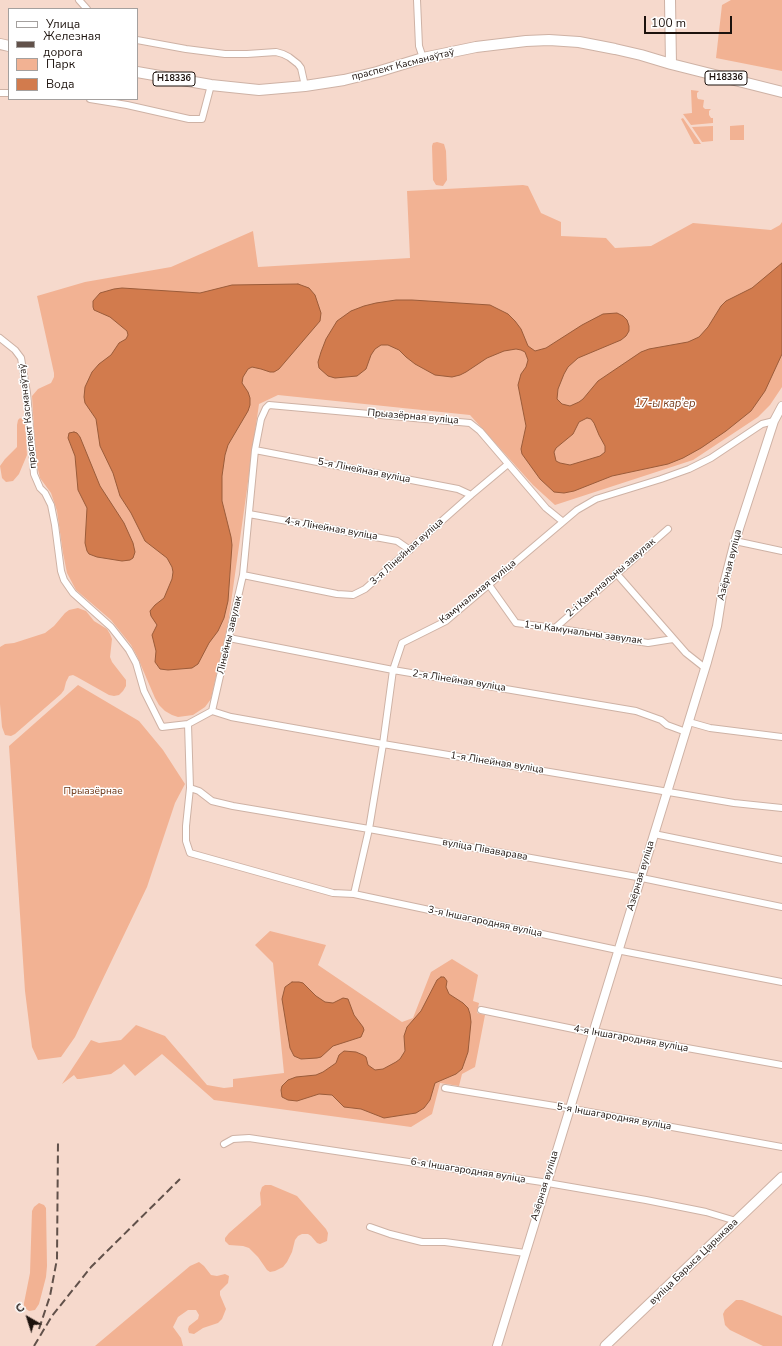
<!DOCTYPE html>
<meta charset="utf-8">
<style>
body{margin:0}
#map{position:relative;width:782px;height:1346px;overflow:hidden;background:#f6d9cc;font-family:"Nunito Sans",sans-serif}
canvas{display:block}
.legend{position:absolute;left:8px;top:8px;width:130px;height:92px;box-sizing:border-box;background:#fff;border:1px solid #a4a09e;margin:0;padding:5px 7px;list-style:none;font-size:12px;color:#1c120d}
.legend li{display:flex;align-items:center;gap:8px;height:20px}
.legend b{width:20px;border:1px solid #a4a09e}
.north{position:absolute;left:8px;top:1298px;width:40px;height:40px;-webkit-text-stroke:3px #fff;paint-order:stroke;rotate:321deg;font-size:11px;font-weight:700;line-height:16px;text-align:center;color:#1c120d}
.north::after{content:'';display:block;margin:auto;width:14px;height:18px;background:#1c120d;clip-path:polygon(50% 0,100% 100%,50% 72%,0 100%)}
.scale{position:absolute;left:644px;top:16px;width:88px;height:18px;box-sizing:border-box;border:2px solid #1c120d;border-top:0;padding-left:5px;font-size:12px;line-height:14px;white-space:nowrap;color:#1c120d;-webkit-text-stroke:3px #fff;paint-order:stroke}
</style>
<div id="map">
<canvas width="782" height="1346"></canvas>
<ul class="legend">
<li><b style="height:5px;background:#fff"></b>Улица</li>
<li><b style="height:5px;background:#61514a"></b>Железная дорога</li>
<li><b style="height:11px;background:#f2b293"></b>Парк</li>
<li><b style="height:11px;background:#d27b4d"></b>Вода</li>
</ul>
<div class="north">С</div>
<div class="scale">100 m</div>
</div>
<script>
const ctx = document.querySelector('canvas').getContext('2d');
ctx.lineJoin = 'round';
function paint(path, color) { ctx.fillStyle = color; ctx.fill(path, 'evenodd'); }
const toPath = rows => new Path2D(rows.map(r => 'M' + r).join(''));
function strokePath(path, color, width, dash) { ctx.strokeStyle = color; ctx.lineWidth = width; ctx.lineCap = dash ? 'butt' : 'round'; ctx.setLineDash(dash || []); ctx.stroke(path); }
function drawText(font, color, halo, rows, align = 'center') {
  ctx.font = font + ' "Nunito Sans",sans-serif'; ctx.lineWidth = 3; ctx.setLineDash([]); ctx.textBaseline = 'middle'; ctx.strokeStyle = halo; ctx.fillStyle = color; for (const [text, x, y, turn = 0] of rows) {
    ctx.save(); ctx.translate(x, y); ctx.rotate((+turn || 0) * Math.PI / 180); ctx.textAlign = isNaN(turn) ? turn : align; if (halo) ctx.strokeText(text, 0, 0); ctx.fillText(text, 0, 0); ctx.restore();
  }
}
const green = toPath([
 [731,0,782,0,782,71,716,58,722,5],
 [691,90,699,91,697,93,697,97,698,99,704,100,703,107,705,109,711,109,709,111,709,115,711,118,713,118,713,123,691,125,683,114,692,113],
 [683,118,701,144,694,144,681,119],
 [744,125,744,140,730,140,730,126],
 [713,126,713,141,702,142,692,127],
 [437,142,444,144,446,151,447,180,443,186,436,185,433,180,432,146,433,143],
 [523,185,528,186,541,213,561,222,561,236,606,238,615,248,651,246,693,223,771,230,780,225,782,222,782,387,770,405,758,417,693,460,555,505,533,485,470,415,278,395,259,404,228,624,211,699,205,707,193,715,178,717,172,715,165,711,159,705,155,698,137,656,131,645,111,620,76,590,67,573,63,553,57,511,51,493,40,478,36,461,32,396,38,389,51,383,54,377,54,373,37,296,85,282,171,267,253,231,258,267,410,258,407,191],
 [20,418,24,420,25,422,27,455,19,474,13,481,6,482,2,478,0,466,5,459,17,447,17,425,18,420],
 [78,608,86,611,94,621,107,629,110,634,112,639,110,657,112,662,126,680,126,686,123,691,119,695,114,696,109,695,77,677,73,675,69,676,66,682,64,690,61,694,15,734,11,736,5,735,2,727,0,704,0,647,5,644,14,643,45,633,54,626,65,613,69,610],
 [78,685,139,721,163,750,185,784,175,803,147,887,75,1037,61,1057,38,1060,32,1047,25,991,9,746],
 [270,931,326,945,318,965,402,1022,413,1018,431,972,452,959,478,975,473,1001,479,1003,477,1013,485,1015,475,1067,462,1074,459,1086,440,1083,432,1114,411,1127,214,1100,162,1054,135,1076,124,1064,121,1067,111,1074,80,1079,77,1079,74,1075,62,1084,91,1040,99,1043,121,1040,136,1025,165,1036,207,1085,224,1088,233,1087,233,1079,284,1073,273,963,255,945],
 [265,1185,271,1185,297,1196,326,1229,328,1233,327,1241,320,1244,317,1243,311,1236,308,1234,302,1234,298,1236,295,1240,292,1252,287,1262,283,1267,275,1271,270,1272,267,1270,258,1257,249,1248,243,1246,229,1245,225,1241,225,1238,229,1233,261,1205,260,1193,262,1187],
 [39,1203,44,1205,46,1208,47,1266,46,1277,39,1304,35,1310,29,1311,24,1307,24,1303,30,1273,32,1211,34,1207],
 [199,1262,204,1266,211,1275,217,1276,225,1274,229,1276,228,1283,220,1291,220,1295,226,1309,222,1319,218,1323,203,1328,194,1334,189,1333,188,1329,189,1326,198,1319,199,1315,196,1310,188,1310,178,1317,173,1327,181,1338,183,1346,95,1346,190,1266],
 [736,1300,742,1300,782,1316,782,1346,763,1346,730,1330,725,1325,723,1314,725,1310]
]);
const water = toPath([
 [782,263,782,354,765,391,751,411,726,431,701,448,683,458,668,464,612,476,574,491,564,493,554,492,540,479,522,454,521,449,526,426,518,385,521,374,526,367,528,360,525,352,521,350,516,349,504,351,487,358,466,372,460,375,452,377,435,375,415,364,406,357,399,350,388,345,381,345,375,349,371,355,366,369,357,376,335,378,328,376,319,368,318,362,321,352,326,339,337,321,351,311,364,306,376,303,396,300,412,300,490,305,508,314,515,321,521,329,528,346,535,351,546,348,582,325,603,314,617,313,623,316,627,320,629,326,629,331,626,336,621,340,578,358,568,367,564,374,558,389,557,399,562,404,570,406,579,402,583,399,598,381,641,352,649,349,688,342,699,337,708,327,721,306,726,301,752,288,782,263],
 [587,418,591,419,594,423,599,435,605,446,605,452,600,456,570,465,560,463,556,461,554,452,556,448,573,434,579,422,587,418],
 [298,284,309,288,315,295,321,313,320,321,279,369,274,372,270,372,261,369,252,367,248,369,243,377,242,383,248,392,250,398,250,405,248,411,228,445,225,455,222,476,222,501,231,537,232,545,228,601,224,618,218,631,209,643,198,664,192,668,168,670,160,669,155,662,156,651,152,635,157,625,151,616,150,611,155,605,164,598,172,579,173,572,172,567,167,558,145,541,131,513,120,496,113,473,100,446,96,419,85,403,84,397,85,387,92,372,99,364,111,355,119,343,126,339,128,335,127,331,110,317,94,310,93,307,93,301,100,293,114,289,122,288,200,293,232,285,298,284],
 [74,432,77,433,80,437,100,486,124,523,133,543,135,552,133,558,130,560,122,561,97,557,89,554,87,551,85,543,87,508,78,490,75,456,68,438,69,433,74,432],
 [441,977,444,977,447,981,446,987,449,994,463,1003,468,1008,470,1014,471,1022,468,1052,462,1069,456,1074,435,1083,430,1100,424,1108,416,1113,384,1118,361,1109,344,1107,332,1095,319,1094,297,1101,288,1100,282,1097,281,1090,282,1086,288,1080,296,1077,316,1075,323,1072,336,1063,339,1055,344,1051,356,1052,363,1055,366,1057,368,1065,375,1070,383,1069,396,1062,400,1059,405,1051,404,1036,407,1027,421,1011,437,980,441,977],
 [292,982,299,982,303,983,316,996,325,1002,333,1003,343,998,348,999,354,1015,363,1027,364,1030,361,1037,333,1046,321,1057,317,1058,301,1059,294,1056,290,1048,282,999,285,987,292,982]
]);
const minor = toPath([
 [79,0,87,9],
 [417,0,419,46,423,58],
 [137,40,186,49,225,54,247,54,276,52,283,54,289,57,298,64,301,68,305,86],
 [0,93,9,93],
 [90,99,127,105,189,119,202,119,211,85],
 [0,338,15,350,21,358,27,393,34,474,40,488,45,493,51,505,55,525,61,571,64,580,73,593,111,627,129,650,136,663,144,691,162,727,188,724],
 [255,450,458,489,471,495],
 [249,514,397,541,410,550],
 [562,521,546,508,480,431,470,423,269,405,266,408,261,419,255,450,243,575,212,711,188,724,190,788,186,826,186,841,190,853,333,893,354,894,622,951,782,982],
 [735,541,782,551],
 [616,573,686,653,705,668],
 [243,575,337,594,353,595,365,589,471,495,508,464],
 [489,585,516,623,555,628,648,643,673,639],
 [555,628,668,529],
 [229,638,393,670,636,711,661,720,667,725,686,732],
 [212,711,231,717,383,744,734,803,782,808],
 [689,722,710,728,782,737],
 [190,788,199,791,212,801,233,806,369,829,637,877,782,907],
 [654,834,782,860],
 [354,894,369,829,383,744,393,670,402,643,446,621,577,510,596,499,661,479,689,469,711,458,762,424,774,421],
 [481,1010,588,1032,598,1032,782,1065],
 [445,1088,573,1109,782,1147],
 [224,1144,233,1139,249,1138,542,1182,646,1200,706,1212,736,1221],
 [370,1227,390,1234,422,1242,445,1242,525,1253]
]);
const tertiary = toPath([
 [497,1346,707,662,717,626,723,588,735,541,774,421,782,406]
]);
const secondary = toPath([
 [605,1346,782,1177]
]);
const primary = toPath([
 [670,0,671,64],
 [0,44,9,46],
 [137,72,211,85,259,90,305,86,344,80,377,72,423,58,476,47,526,41,549,40,579,42,615,49,641,55,671,64,782,92]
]);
const rail = toPath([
 [39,1329,50,1296,57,1259,58,1142],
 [34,1346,52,1316,91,1267,180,1179]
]);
const shields = [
 [726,78,42],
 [174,79,42]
];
const shieldNames = [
 ["Н18336",726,78],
 ["Н18336",174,79]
];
const streetNames = [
 ["праспект Касманаўтаў",403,65,-14],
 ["праспект Касманаўтаў",28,416,-96],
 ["Прыазёрная вуліца",413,417,5],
 ["5-я Лінейная вуліца",364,471,11],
 ["4-я Лінейная вуліца",331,529,10],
 ["3-я Лінейная вуліца",407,552,-42],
 ["Азёрная вуліца",730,565,-76],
 ["2-і Камунальны завулак",611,578,-41],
 ["Камунальная вуліца",478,592,-39],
 ["1-ы Камунальны завулак",583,633,8],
 ["Лінейны завулак",230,635,-77],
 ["2-я Лінейная вуліца",459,681,9],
 ["1-я Лінейная вуліца",497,763,9],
 ["вуліца Піваварава",485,850,10],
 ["Азёрная вуліца",641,876,-73],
 ["3-я Іншагародняя вуліца",485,922,12],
 ["4-я Іншагародняя вуліца",631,1039,10],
 ["5-я Іншагародняя вуліца",614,1117,10],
 ["6-я Іншагародняя вуліца",468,1171,9],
 ["Азёрная вуліца",545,1186,-73],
 ["вуліца Барыса Царыкава",694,1262,-44]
];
const parkNames = [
 ["Прыазёрнае",93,792]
];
const waterNames = [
 ["17-ы кар’ер",665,404]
];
paint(green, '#f2b293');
paint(water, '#d27b4d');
strokePath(water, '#9b5c3a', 1);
strokePath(minor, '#ceb2a5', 8);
strokePath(tertiary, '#ceb2a5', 10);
strokePath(secondary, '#ceb2a5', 11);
strokePath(primary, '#ceb2a5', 12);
strokePath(minor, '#fff', 6);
strokePath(tertiary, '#fff', 8);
strokePath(secondary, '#fff', 9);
strokePath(primary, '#fff', 10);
strokePath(rail, '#61514a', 2, [8, 4]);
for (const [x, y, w] of shields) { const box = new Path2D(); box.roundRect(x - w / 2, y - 7, w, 14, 3); ctx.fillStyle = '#fff'; ctx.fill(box); strokePath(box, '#1c120d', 1); }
drawText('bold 9px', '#1c120d', null, shieldNames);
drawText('10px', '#1c120d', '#fff', streetNames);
drawText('10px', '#69310f', '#fff', parkNames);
drawText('italic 11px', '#783d1d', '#fff', waterNames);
</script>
